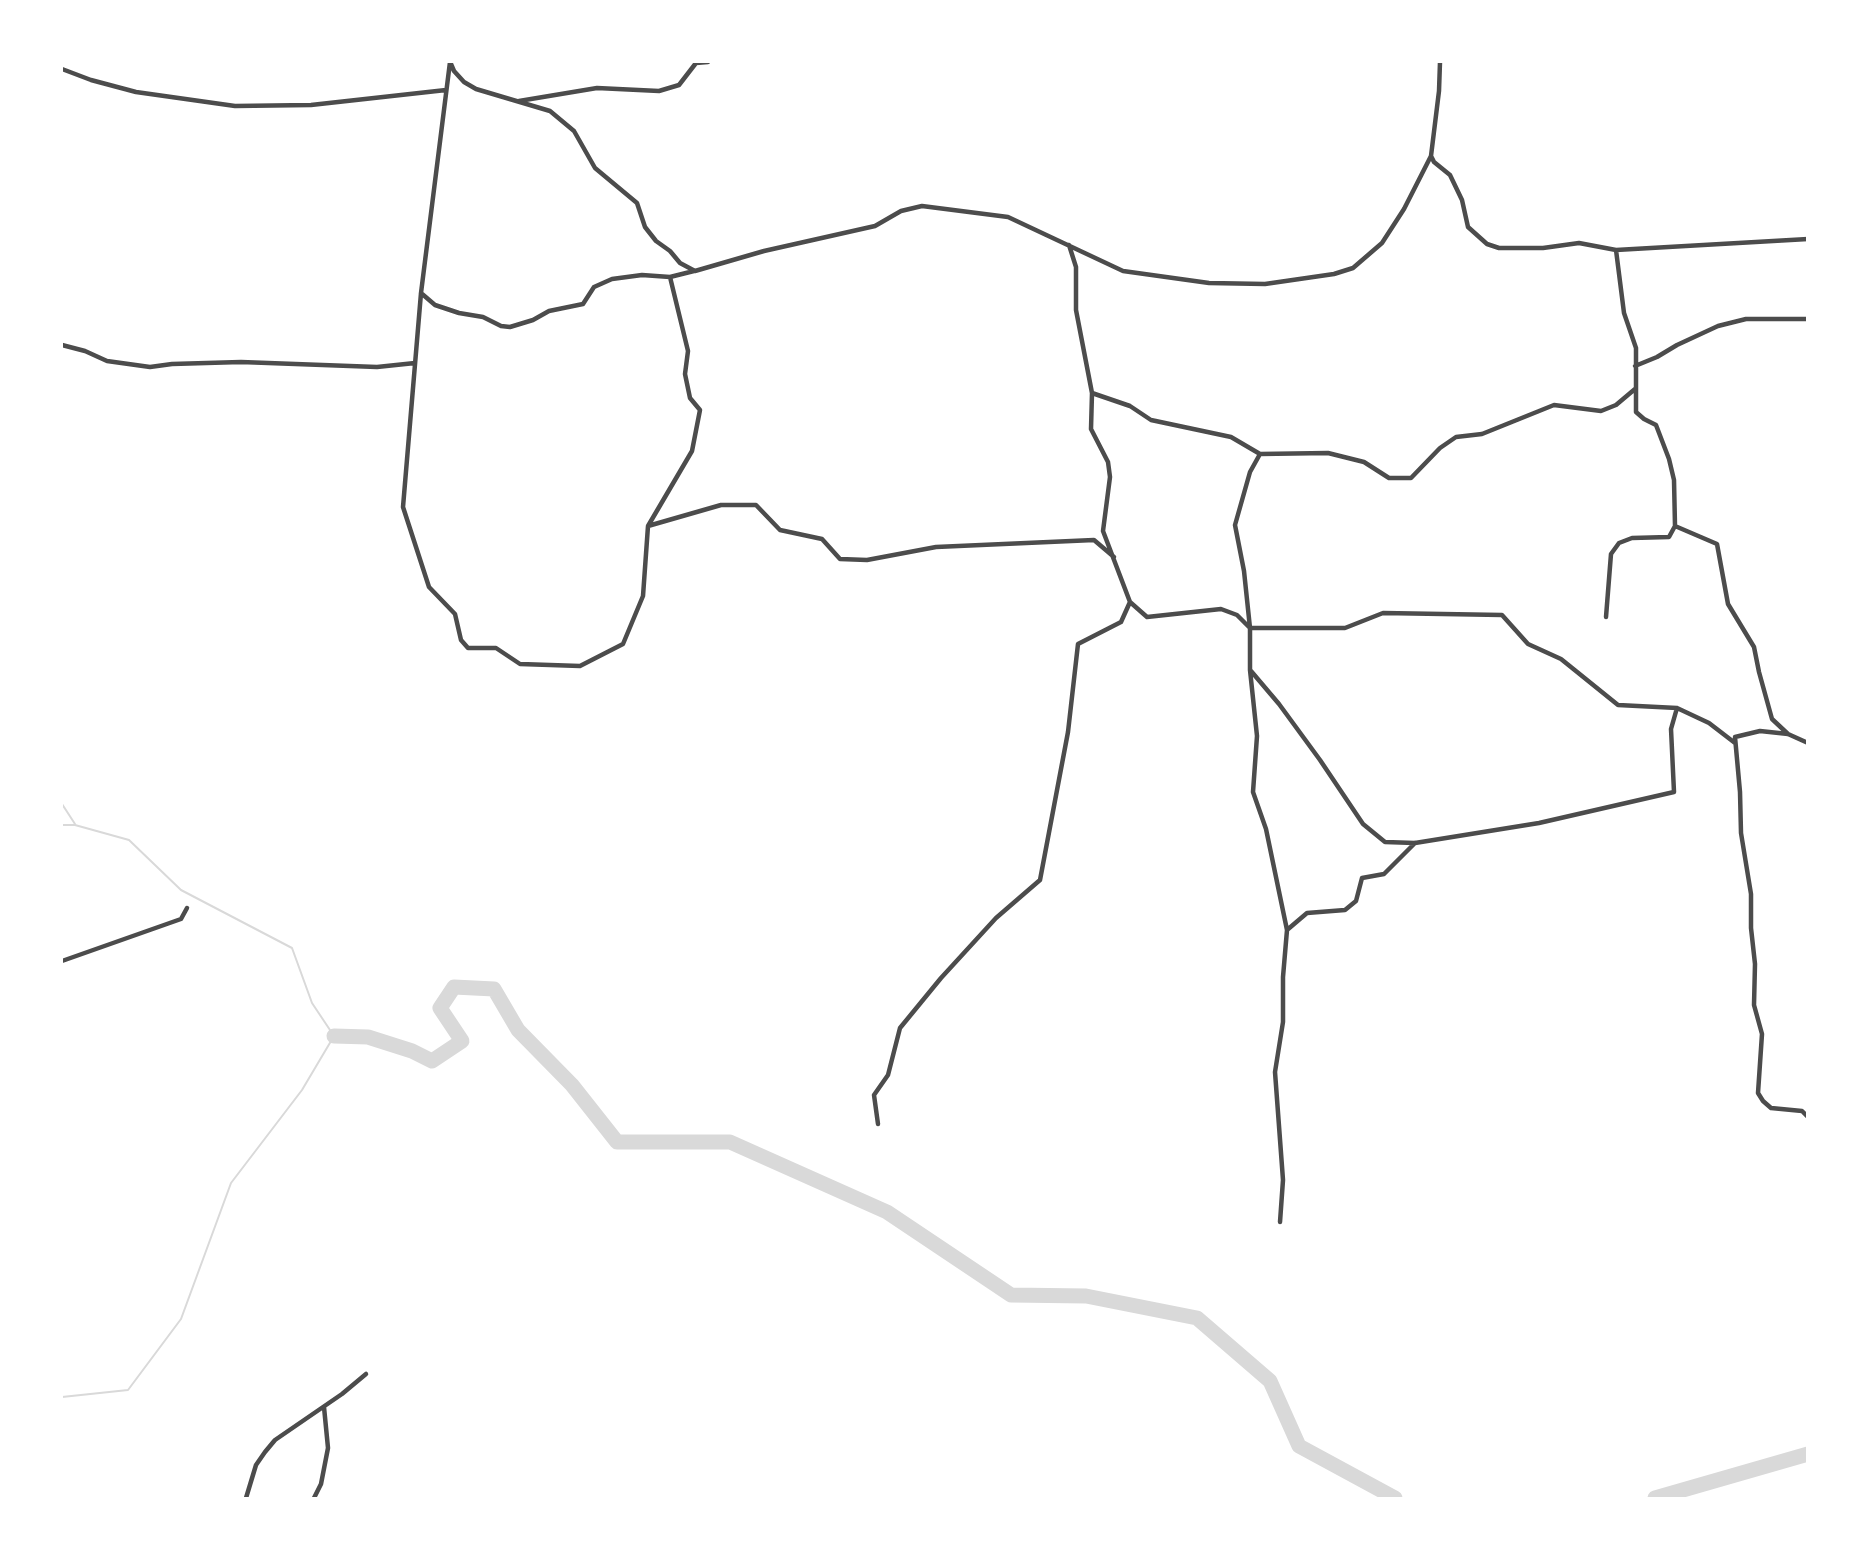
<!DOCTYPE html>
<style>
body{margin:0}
#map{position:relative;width:1869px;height:1560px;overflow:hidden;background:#fff;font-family:Figtree,sans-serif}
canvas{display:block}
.frame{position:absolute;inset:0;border:63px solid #fff;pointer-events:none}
</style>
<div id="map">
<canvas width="1869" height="1560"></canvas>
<div class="frame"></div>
</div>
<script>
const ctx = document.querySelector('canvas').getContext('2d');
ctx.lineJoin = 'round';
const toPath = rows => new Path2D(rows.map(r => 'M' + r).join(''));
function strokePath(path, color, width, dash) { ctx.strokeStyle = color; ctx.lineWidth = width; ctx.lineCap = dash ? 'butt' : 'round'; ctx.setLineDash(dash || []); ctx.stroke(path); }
const stream = toPath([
 [62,804,75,824],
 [62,825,75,825,129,840,181,890,292,948,312,1003,334,1036,302,1090,231,1183,181,1319,128,1390,62,1397]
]);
const river = toPath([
 [334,1036,368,1037,412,1051,432,1061,462,1041,440,1008,454,987,494,989,518,1030,572,1085,617,1142,730,1142,887,1212,1011,1295,1086,1296,1197,1318,1270,1381,1299,1446,1395,1498],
 [1655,1498,1808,1454]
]);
const minor = toPath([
 [450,62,421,293,403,507,429,587,455,614,461,640,468,648,496,648,520,664,580,666,623,644,643,596,648,526,721,505,756,505,780,530,822,539,840,559,867,560,936,547,1094,540,1114,557],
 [451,64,454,71,464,82,476,89,550,111,574,131,595,168,637,203,645,227,656,241,670,251,680,263,695,271,764,251,875,226,901,211,922,206,1008,217,1123,271,1209,283,1265,284,1334,274,1353,268,1382,243,1404,209,1431,156,1439,91,1440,62],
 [62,69,91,80,136,92,235,106,311,105,446,90],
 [519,101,597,88,659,91,679,85,696,63,708,62],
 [1431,156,1434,162,1450,175,1462,200,1468,227,1487,244,1499,248,1543,248,1579,243,1616,250,1808,239],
 [1069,245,1076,267,1076,310,1092,393,1091,429,1108,462,1110,477,1103,531,1130,602,1147,617,1221,609,1237,615,1250,628,1250,670,1257,736,1253,792,1266,829,1287,930,1283,977,1283,1022,1275,1072,1283,1180,1280,1222],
 [421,293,435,305,459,313,483,317,501,326,510,327,533,320,549,311,583,304,594,287,612,279,642,275,670,277,694,271],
 [62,345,85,351,107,361,150,367,172,364,241,362,377,367,415,363],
 [1635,366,1657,357,1677,345,1718,326,1746,319,1808,319],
 [1092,393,1130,406,1151,420,1231,437,1260,454,1328,453,1364,462,1389,478,1411,478,1440,448,1456,437,1482,434,1554,405,1601,411,1616,405,1635,389],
 [1260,454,1250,472,1235,525,1244,571,1250,628,1345,628,1383,613,1502,615,1528,644,1561,659,1618,705,1677,708,1709,723,1735,743],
 [648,526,692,451,700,410,690,398,685,374,688,351,670,277],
 [1675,526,1717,544,1728,604,1754,647,1759,672,1772,719,1788,734],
 [1606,617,1611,554,1619,543,1632,538,1669,537,1675,526,1674,480,1669,459,1656,425,1644,419,1636,412,1636,348,1624,313,1616,250],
 [1251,671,1279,704,1320,760,1363,824,1385,842,1415,843,1539,823,1674,792,1671,729,1677,708],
 [1808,743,1788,734,1760,731,1735,737,1740,792,1741,833,1751,894,1751,928,1755,964,1754,1005,1762,1034,1758,1093,1763,1101,1771,1108,1802,1111,1808,1117],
 [1287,930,1307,913,1345,910,1356,901,1362,878,1384,874,1415,843],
 [62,961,181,919,187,908],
 [878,1124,874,1095,888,1075,900,1028,941,978,996,918,1040,880,1068,732,1078,644,1121,622,1130,602],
 [246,1498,256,1465,265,1452,275,1440,342,1394,366,1374],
 [314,1498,321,1484,328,1448,324,1407]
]);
strokePath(stream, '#d9d9d9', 2);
strokePath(river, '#d9d9d9', 15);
strokePath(minor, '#4c4c4c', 4.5);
</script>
